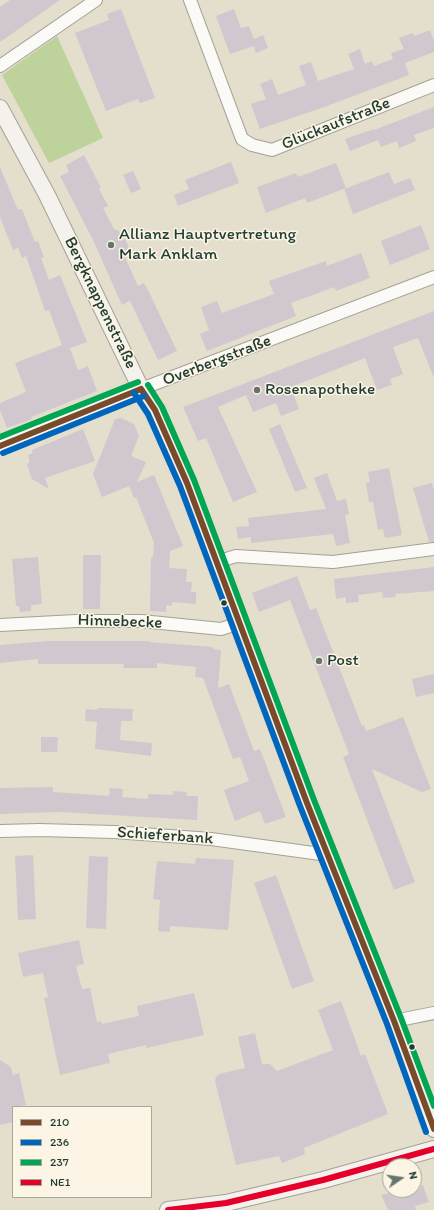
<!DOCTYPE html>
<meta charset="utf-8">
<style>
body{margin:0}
#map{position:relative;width:434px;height:1210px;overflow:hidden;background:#e4decc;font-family:Itim,sans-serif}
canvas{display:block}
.legend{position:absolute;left:12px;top:1106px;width:140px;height:92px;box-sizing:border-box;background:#fcf5e5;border:1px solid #a4ab9e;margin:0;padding:5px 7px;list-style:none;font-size:12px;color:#1f3d34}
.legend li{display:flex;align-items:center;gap:8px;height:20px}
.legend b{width:20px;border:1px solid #a4ab9e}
.north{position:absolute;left:382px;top:1158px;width:40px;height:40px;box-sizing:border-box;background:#fcf5e5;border:1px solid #a4ab9e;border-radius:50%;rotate:77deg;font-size:11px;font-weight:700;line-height:16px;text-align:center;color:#1f3d34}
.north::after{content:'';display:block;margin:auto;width:14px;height:18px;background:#647569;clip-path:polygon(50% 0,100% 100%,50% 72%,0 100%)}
</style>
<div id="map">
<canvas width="434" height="1210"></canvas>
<ul class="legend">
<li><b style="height:5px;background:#7a4b2a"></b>210</li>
<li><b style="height:5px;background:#0065bd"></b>236</li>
<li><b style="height:5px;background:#00a651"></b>237</li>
<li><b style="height:5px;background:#e4002b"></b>NE1</li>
</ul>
<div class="north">N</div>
</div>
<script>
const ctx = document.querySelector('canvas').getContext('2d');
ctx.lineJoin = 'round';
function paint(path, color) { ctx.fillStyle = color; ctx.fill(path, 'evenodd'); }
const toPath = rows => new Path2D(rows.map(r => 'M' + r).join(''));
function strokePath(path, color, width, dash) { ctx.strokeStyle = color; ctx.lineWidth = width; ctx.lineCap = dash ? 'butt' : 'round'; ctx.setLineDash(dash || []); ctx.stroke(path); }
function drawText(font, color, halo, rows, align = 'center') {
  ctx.font = font + ' Itim,sans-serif'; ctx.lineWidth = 3; ctx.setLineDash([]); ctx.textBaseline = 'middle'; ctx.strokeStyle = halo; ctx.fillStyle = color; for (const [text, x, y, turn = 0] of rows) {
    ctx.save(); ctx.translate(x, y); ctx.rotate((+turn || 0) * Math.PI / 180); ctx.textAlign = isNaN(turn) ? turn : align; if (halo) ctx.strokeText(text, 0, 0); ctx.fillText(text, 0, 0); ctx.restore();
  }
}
const green = toPath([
 [57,36,103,138,49,163,2,75]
]);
const building = toPath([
 [10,0,60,0,0,42,0,7],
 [121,9,155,98,140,103,138,99,106,111,75,33,109,20,107,14],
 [234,9,241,28,249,26,254,39,263,35,268,48,256,53,254,46,230,54,216,16],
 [430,30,434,41,434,52,405,63,409,75,327,106,260,129,251,104,266,99,260,84,272,79,278,95,306,85,299,66,311,62,318,81,354,69,348,54,360,49,365,64,372,61,374,66,393,59,391,53,404,49,399,38,413,33,414,36],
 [434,107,434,128,414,135,416,141,399,148,397,141,381,147,378,140,350,151,345,139,374,129,374,130],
 [84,155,101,188,99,189,108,206,103,208,114,229,119,231,123,240,125,239,130,250,123,253,138,286,144,283,149,292,177,351,158,360,130,301,122,305,93,240,60,176,69,172,66,165],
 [231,162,239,183,178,206,174,195,189,189,185,180],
 [336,163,346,188,307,203,305,198,266,213,257,187,296,173,298,177],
 [0,167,18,210,22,209,35,242,38,241,44,257,41,258,49,280,60,275,87,342,70,348,78,370,88,366,97,391,31,417,32,419,7,428,0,410,0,403,26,392,15,363,62,345,49,310,45,311,26,256,22,258,18,248,13,250,0,217],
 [133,171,141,189,131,193,123,175],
 [389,172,394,184,410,178,415,190,353,214,344,189],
 [421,225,430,249,390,265,381,241],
 [361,253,370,278,336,291,334,287,291,303,296,316,207,351,200,334,209,330,201,307,217,301,222,313,274,294,269,281,326,261,327,266],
 [434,311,434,378,418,338,393,347,403,374,390,379,392,385,377,390,365,358,291,387,299,409,281,416,276,403,253,412,246,395,218,407,257,492,233,502,206,438,198,441,183,407],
 [121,418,134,424,139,436,131,456,146,462,137,482,154,475,183,546,170,551,169,568,187,569,186,582,192,582,191,592,196,592,196,604,172,602,172,606,166,605,166,612,150,611,151,557,153,557,154,543,136,497,134,498,129,486,102,497,93,474,115,419],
 [280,424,307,488,295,492,269,429],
 [83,429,95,461,45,478,49,489,32,479,27,464,30,462,28,455,33,453,32,450],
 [389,468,402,535,385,538,383,529,378,530,373,502,369,502,366,483,370,482,368,472],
 [327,473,337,501,346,499,349,514,345,515,350,543,336,546,333,534,251,543,251,537,238,539,236,527,249,526,248,518,326,509,314,478],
 [432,483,434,491,434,542,429,542,413,488],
 [83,555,101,555,100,609,83,609],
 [38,557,42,604,31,605,31,611,20,612,19,606,16,606,12,559],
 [434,567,434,591,395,594,396,597,383,598,382,592,358,595,359,602,346,603,346,597,336,599,334,579],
 [297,576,310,610,316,608,362,726,364,725,366,731,403,717,431,789,422,792,372,769,415,882,394,890,343,757,349,754,290,600,259,612,252,593],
 [48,641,149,641,149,642,213,647,213,649,221,650,218,688,229,684,254,751,260,749,286,817,265,824,260,811,235,821,224,790,249,781,240,757,233,759,203,678,195,677,196,667,157,663,157,668,123,668,124,664,38,664,38,659,0,663,0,645],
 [434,674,434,693,416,697,412,679],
 [97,708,133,709,132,721,121,721,120,740,152,743,151,756,95,749,97,722,85,721,86,709,97,710],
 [41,737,58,737,57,752,41,752],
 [53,787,53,792,109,796,110,788,123,789,122,797,148,799,148,794,173,795,173,791,187,792,186,796,198,796,197,820,60,812,0,814,0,788],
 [33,855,36,919,18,920,15,856],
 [89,856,108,857,106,929,86,928],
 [196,858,234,860,228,930,170,926,170,932,158,931,160,900,153,899,157,861,195,864],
 [276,875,314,981,292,989,254,883],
 [79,940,84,964,76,966,82,989,90,988,97,1022,101,1021,102,1024,139,1016,137,1006,194,993,204,1035,146,1048,146,1045,108,1054,110,1063,60,1075,44,998,48,997,43,973,23,977,18,953],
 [341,1001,361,1056,365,1054,388,1114,304,1148,305,1154,282,1163,279,1156,236,1165,215,1081,216,1077,219,1074,245,1068,238,1037,255,1033,262,1064,270,1064,277,1071,333,1050,318,1010],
 [0,1060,11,1067,13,1075,19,1073,26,1105,13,1107,13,1122,0,1125],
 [423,1185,429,1202,415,1206,416,1210,388,1210,381,1195,401,1190,414,1190,414,1187]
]);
const street = toPath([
 [190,0,242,139,252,145,272,150,434,85],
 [0,66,96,0],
 [0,446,141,389,434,277],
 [217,562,236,556,333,562,434,549],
 [0,625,76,621,141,621,221,629,240,623],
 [0,831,39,830,114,832,211,839,328,855],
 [394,1021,434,1013]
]);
const secondary = toPath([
 [0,108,47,195,141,389,155,410,187,483,307,803,394,1021,434,1129],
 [168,1210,226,1203,323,1180,434,1149]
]);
const bus1 = toPath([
 [141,389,155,410,187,483,307,803,394,1021,434,1129],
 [0,446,141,389]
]);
const bus2 = toPath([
 [134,393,148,414,180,486,300,806,387,1024,426,1132],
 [3,453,144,396]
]);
const bus3 = toPath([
 [148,385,162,407,194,480,314,800,401,1018,434,1106],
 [0,437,138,382]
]);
const bus4 = toPath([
 [168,1210,226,1203,323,1180,434,1149]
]);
const markers = [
 [111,245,4,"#647569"],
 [257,390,4,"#647569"],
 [224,603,3.5,"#1f3d34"],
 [319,661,4,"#647569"],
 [412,1047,3.5,"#1f3d34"]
];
const streetNames = [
 ["Glückaufstraße",336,124,-22],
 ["Bergknappenstraße",100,303,64],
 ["Overbergstraße",217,361,-21],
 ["Hinnebecke",120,622,2],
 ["Schieferbank",165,836,4]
];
const poiNames = [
 ["Allianz Hauptvertretung",119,235],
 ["Mark Anklam",119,255],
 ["Rosenapotheke",265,390],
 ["Post",327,661]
];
paint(green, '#bed29c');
paint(building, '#d0c8ce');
strokePath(street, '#a2a297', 14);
strokePath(secondary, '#a2a297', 18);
strokePath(street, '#fbfaf7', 12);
strokePath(secondary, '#f5f2ed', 16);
strokePath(bus1, '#7a4b2a', 6);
strokePath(bus2, '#0065bd', 6);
strokePath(bus3, '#00a651', 6);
strokePath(bus4, '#e4002b', 6);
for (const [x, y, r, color] of markers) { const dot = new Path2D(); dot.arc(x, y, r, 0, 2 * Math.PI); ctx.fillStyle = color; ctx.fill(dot); strokePath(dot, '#fcf5e5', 1.5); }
drawText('17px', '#1f3d34', '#fcf5e5', streetNames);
drawText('17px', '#1f3d34', '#fcf5e5', poiNames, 'left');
</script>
